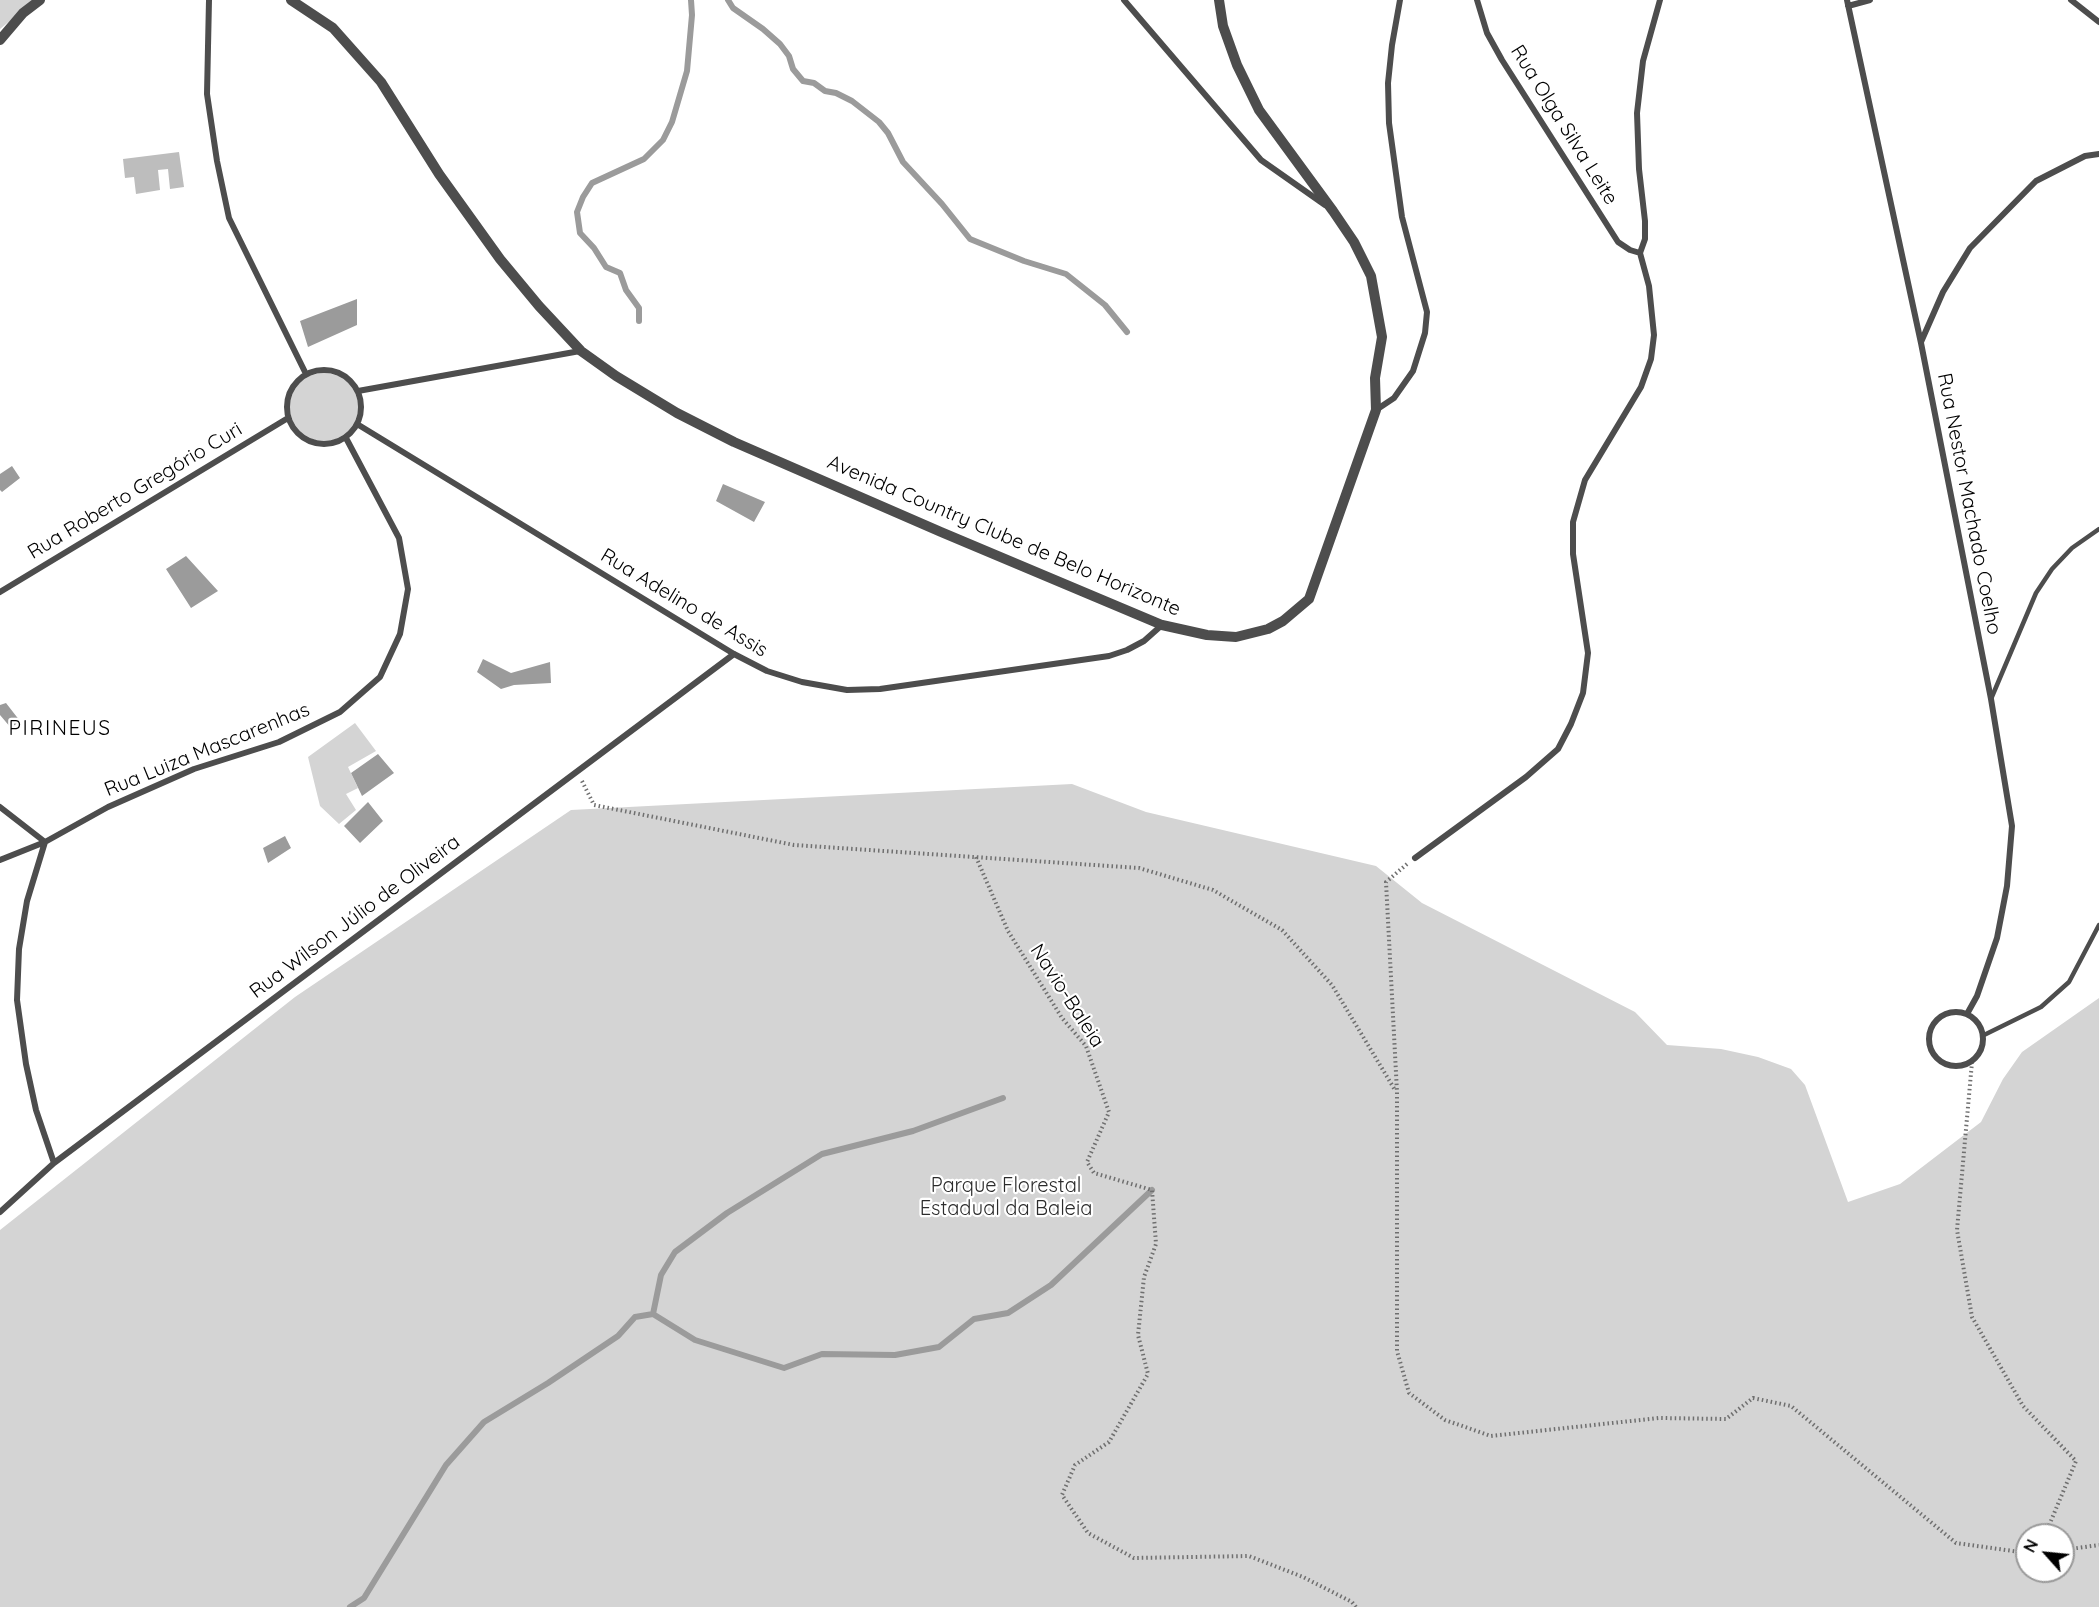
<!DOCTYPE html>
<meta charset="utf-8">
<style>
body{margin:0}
#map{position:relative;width:2099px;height:1607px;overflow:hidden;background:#fff;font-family:Quicksand,sans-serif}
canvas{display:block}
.north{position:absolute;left:2015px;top:1523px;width:60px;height:60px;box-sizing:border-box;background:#fff;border:2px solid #999;border-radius:50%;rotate:297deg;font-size:16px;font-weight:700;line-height:24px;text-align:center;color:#000}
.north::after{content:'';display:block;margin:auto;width:21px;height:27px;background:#000;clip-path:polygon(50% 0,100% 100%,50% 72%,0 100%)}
</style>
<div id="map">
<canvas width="2099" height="1607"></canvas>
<div class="north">N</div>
</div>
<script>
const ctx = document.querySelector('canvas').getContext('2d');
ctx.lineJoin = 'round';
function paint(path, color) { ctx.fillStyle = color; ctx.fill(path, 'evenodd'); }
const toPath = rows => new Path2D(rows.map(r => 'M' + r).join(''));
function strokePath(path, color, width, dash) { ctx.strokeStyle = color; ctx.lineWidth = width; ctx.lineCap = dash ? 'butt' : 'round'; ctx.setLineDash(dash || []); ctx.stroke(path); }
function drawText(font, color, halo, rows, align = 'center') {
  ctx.font = font + ' Quicksand,sans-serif'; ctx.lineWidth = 4.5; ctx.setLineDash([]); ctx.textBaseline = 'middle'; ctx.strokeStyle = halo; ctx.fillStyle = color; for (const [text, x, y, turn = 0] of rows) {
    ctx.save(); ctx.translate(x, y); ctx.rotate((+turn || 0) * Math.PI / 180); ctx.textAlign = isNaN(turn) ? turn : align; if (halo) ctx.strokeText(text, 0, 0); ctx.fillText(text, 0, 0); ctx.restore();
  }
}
const green = toPath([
 [0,0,35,0,0,29],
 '290 407a34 34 0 1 1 68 0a34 34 0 1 1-68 0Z',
 [355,723,376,751,348,767,358,788,346,794,356,810,339,824,320,806,308,757],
 [1072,784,1146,812,1376,866,1422,903,1635,1012,1667,1045,1721,1049,1758,1057,1791,1069,1805,1085,1848,1202,1900,1184,1981,1122,2003,1079,2022,1052,2099,998,2099,1607,0,1607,0,1230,295,997,571,810],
 [2027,1535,2063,1535,2063,1571,2027,1571]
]);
const water = toPath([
 [357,299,357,325,308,347,300,321],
 [12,466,20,478,2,492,0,490,0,474],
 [723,484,765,502,754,522,716,501],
 [186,556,218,591,191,608,166,569],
 [483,659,511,673,550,662,551,683,514,685,501,689,477,672],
 [6,703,20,721,11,728,0,715,0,705],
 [378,754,394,773,362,796,351,773],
 [368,802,383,821,360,843,344,826],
 [285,836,291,848,268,863,263,848]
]);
const stream = toPath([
 [728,0,733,8,763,29,780,44,789,56,793,69,803,81,814,83,825,91,836,93,852,101,879,122,888,133,903,162,942,204,970,239,1024,261,1066,274,1105,305,1127,332],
 [639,321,639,308,626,290,620,273,606,267,594,248,580,233,577,212,583,197,592,183,644,159,663,140,672,122,687,71,692,15,691,0],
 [653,1314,695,1340,784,1368,822,1354,895,1355,939,1347,974,1319,1008,1313,1051,1285,1152,1190],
 [350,1607,364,1598,446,1465,484,1422,548,1383,618,1336,635,1317,653,1314,661,1275,675,1252,727,1213,822,1154,913,1131,1003,1098]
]);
const building = toPath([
 [179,152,184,187,170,189,168,169,158,170,160,190,136,194,134,177,125,178,123,159]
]);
const path = toPath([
 [582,781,594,805,794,845,1139,868,1213,890,1282,930,1332,985,1395,1090],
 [976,857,1008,931,1062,1018,1086,1046,1109,1112,1087,1162,1094,1173,1152,1190,1156,1244,1144,1277,1138,1335,1148,1374,1109,1442,1075,1465,1062,1495,1088,1533,1134,1558,1249,1556,1303,1577,1352,1602,1356,1607],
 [1407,864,1386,882,1397,1092,1397,1351,1409,1393,1445,1420,1491,1436,1659,1418,1726,1419,1753,1398,1791,1406,1956,1543,2027,1553],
 [1972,1062,1957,1230,1972,1317,2023,1406,2076,1461,2045,1535],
 [2063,1550,2099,1545]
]);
const service = toPath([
 [1991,699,2036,593,2052,569,2072,548,2099,529],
 [1984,1035,2041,1007,2069,982,2099,925]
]);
const minor = toPath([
 [209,0,207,94,217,161,229,218,306,374],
 [1124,0,1261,160,1325,205],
 [1477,0,1487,33,1502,60,1618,242,1630,250,1640,253],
 [1847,0,1921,343,1991,699,2012,826,2007,886,1997,938,1977,996,1967,1014],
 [2071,0,2099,22],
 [1848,6,1870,0],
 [1921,342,1943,292,1970,248,2036,181,2085,156,2099,154],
 '287 407a37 37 0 1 1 74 0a37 37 0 1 1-74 0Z',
 [358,391,580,351],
 [1376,410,1394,398,1413,371,1425,333,1427,312,1402,217,1389,123,1388,83,1392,45,1400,0],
 [357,424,734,654,767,671,802,682,847,690,880,689,1109,656,1127,650,1144,641,1162,625],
 [0,592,288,418],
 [0,807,45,842,27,901,19,949,17,1000,26,1064,36,1110,54,1163],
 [1415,858,1526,777,1558,749,1571,724,1583,693,1588,653,1573,554,1573,522,1585,480,1641,387,1651,359,1654,335,1649,286,1640,253,1645,239,1645,221,1639,169,1637,113,1643,61,1660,0],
 [0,860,45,842,108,807,194,769,279,742,340,712,380,677,400,634,408,589,399,538,346,438],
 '1929 1039a27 27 0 1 1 54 0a27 27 0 1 1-54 0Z',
 [0,1212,54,1163,734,654]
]);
const tertiary = toPath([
 [291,0,333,28,381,82,439,174,500,259,539,306,581,351,616,376,677,413,734,442,941,532,1162,625,1207,635,1236,637,1268,629,1283,621,1309,599,1376,410,1375,378,1382,337,1371,276,1354,242,1333,211,1259,110,1237,65,1223,26,1219,0],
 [0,40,23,13,40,0]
]);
const streetNames = [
 ["Rua Olga Silva Leite",1564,125,58],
 ["Rua Roberto Gregório Curi",135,491,-31],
 ["Rua Nestor Machado Coelho",1969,504,79],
 ["Avenida Country Clube de Belo Horizonte",1004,536,23],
 ["Rua Adelino de Assis",684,603,31],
 ["Rua Luiza Mascarenhas",207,750,-22],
 ["Rua Wilson Júlio de Oliveira",355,917,-37],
 ["Navio-Baleia",1067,996,57]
];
const parkNames = [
 ["Parque Florestal",1006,1186],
 ["Estadual da Baleia",1006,1209]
];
const neighbourhoodNames = [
 ["PIRINEUS",60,729]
];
paint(green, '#d4d4d4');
paint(water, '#9b9b9b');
strokePath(stream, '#9b9b9b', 6);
paint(building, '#bdbdbd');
strokePath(path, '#6f6f6f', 4, [1.5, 3]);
strokePath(service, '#4d4d4d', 4.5);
strokePath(minor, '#4d4d4d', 6);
strokePath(tertiary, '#4d4d4d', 10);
drawText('20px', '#000', '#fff', streetNames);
drawText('20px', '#2b2b2b', '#fff', parkNames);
ctx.letterSpacing = '1.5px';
drawText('21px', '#000', '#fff', neighbourhoodNames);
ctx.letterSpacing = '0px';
</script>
